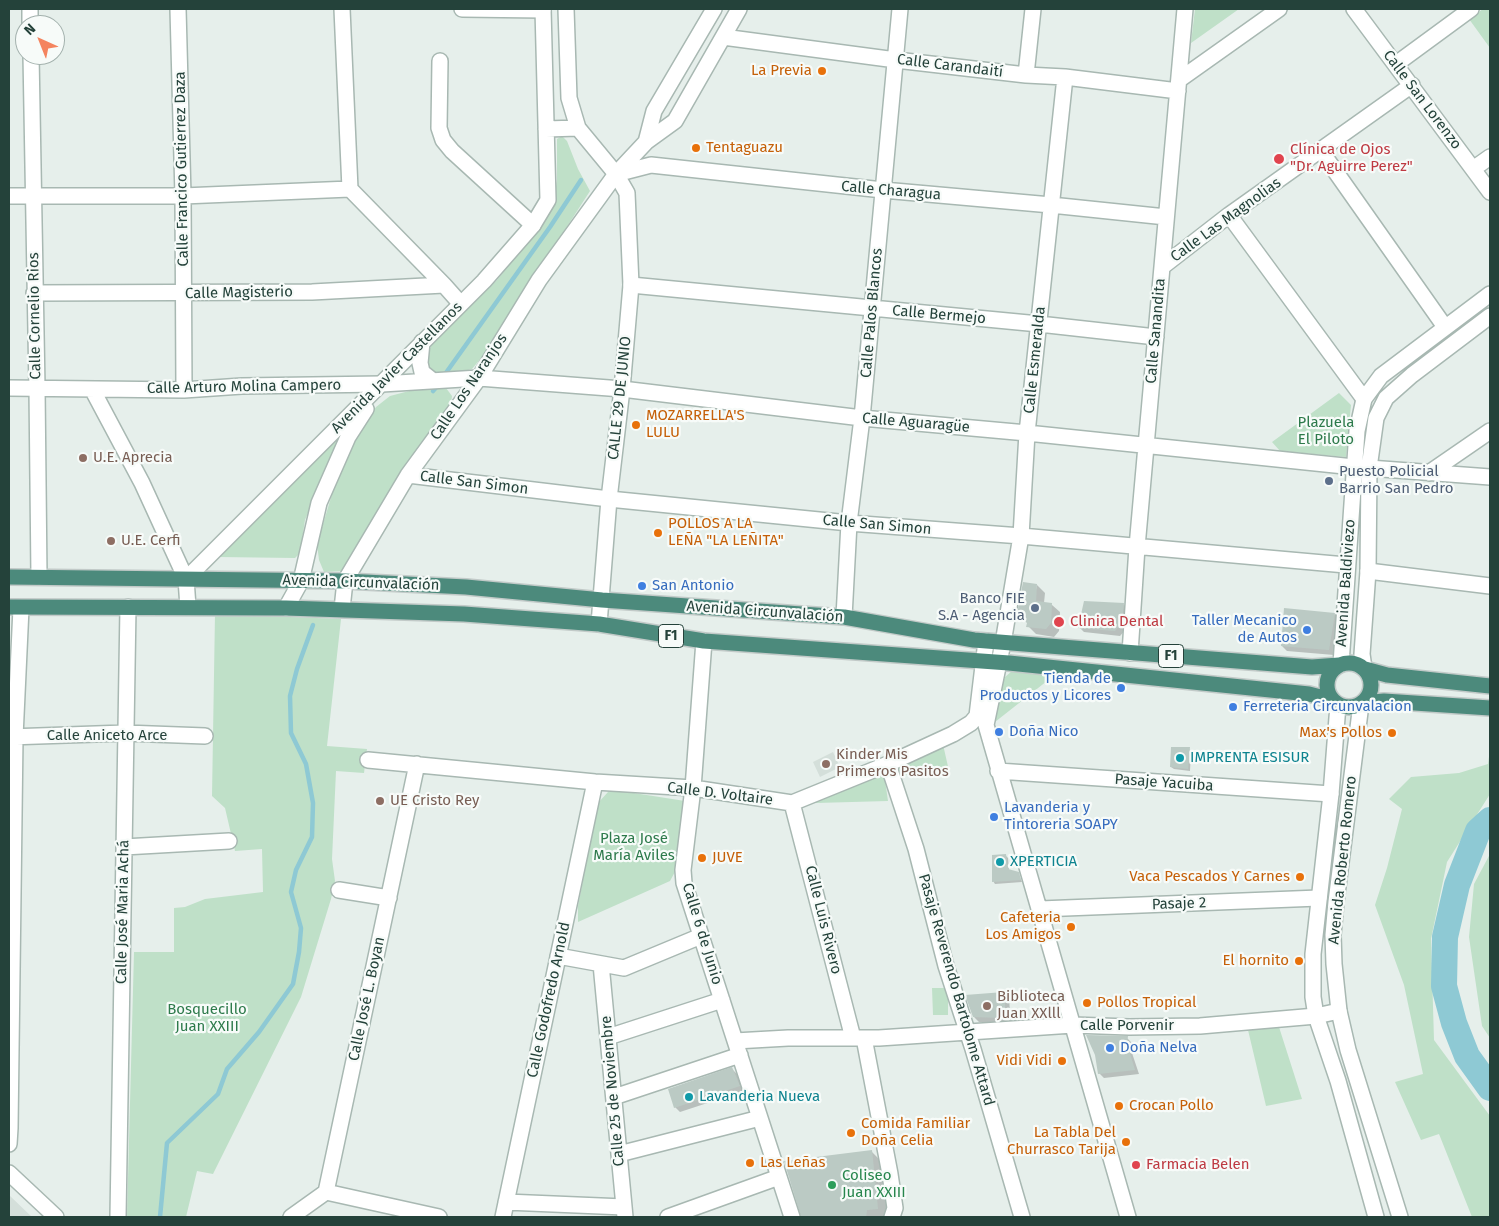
<!DOCTYPE html>
<meta charset="utf-8">
<style>
body{margin:0}
#map{position:relative;width:1499px;height:1226px;overflow:hidden;background:#e6efeb;font-family:"Fira Sans",sans-serif}
canvas{display:block}
.frame{position:absolute;inset:0;border:10px solid #24423a;pointer-events:none}
.north{position:absolute;left:15px;top:15px;width:50px;height:50px;box-sizing:border-box;background:#f7fbf9;border:1px solid #a3b1ad;border-radius:50%;rotate:316deg;font-size:14px;font-weight:700;line-height:20px;text-align:center;color:#24423a}
.north::after{content:'';display:block;margin:auto;width:18px;height:22px;background:#f4845f;clip-path:polygon(50% 0,100% 100%,50% 72%,0 100%)}
</style>
<div id="map">
<canvas width="1499" height="1226"></canvas>
<div class="frame"></div>
<div class="north">N</div>
</div>
<script>
const ctx = document.querySelector('canvas').getContext('2d');
ctx.lineJoin = 'round';
function paint(path, color) { ctx.fillStyle = color; ctx.fill(path, 'evenodd'); }
const toPath = rows => new Path2D(rows.map(r => 'M' + r).join(''));
function strokePath(path, color, width, dash) { ctx.strokeStyle = color; ctx.lineWidth = width; ctx.lineCap = dash ? 'butt' : 'round'; ctx.setLineDash(dash || []); ctx.stroke(path); }
function drawText(font, color, halo, rows, align = 'center') {
  ctx.font = font + ' "Fira Sans",sans-serif'; ctx.lineWidth = 4.5; ctx.setLineDash([]); ctx.textBaseline = 'middle'; ctx.strokeStyle = halo; ctx.fillStyle = color; for (const [text, x, y, turn = 0] of rows) {
    ctx.save(); ctx.translate(x, y); ctx.rotate((+turn || 0) * Math.PI / 180); ctx.textAlign = isNaN(turn) ? turn : align; if (halo) ctx.strokeText(text, 0, 0); ctx.fillText(text, 0, 0); ctx.restore();
  }
}
const built = toPath([
 [833,752,840,767,820,777,813,762],
 [9,1195,32,1217,9,1217]
]);
const green = toPath([
 [1195,9,1239,9,1191,43],
 [1483,9,1490,9,1490,48,1469,19],
 [562,136,567,141,578,169,590,191,486,352,472,369,460,372,433,372,429,366,427,355,432,344,497,280,538,229,553,205,557,180,557,139],
 [446,388,452,396,451,404,393,487,344,571,324,572,319,560,317,544,336,481,356,434,376,407,390,396,413,390],
 [1339,393,1351,405,1346,457,1280,451,1272,442],
 [340,436,305,520,300,553,295,558,218,557],
 [215,614,341,619,327,746,367,749,364,773,336,771,332,859,335,881,331,899,301,997,213,1174,197,1171,186,1217,127,1217,134,952,174,952,174,908,185,907,205,899,263,892,262,849,235,851,225,808,212,796],
 [1012,671,1054,673,1047,681,995,722,997,702,1005,677],
 [942,740,949,771,897,776,893,763],
 [1490,749,1490,794,1447,862,1431,939,1434,1040,1490,1116,1490,1217,1472,1217,1439,1134,1421,1140,1395,1082,1423,1074,1404,985,1375,905,1387,868,1402,809,1389,799,1411,777,1459,773,1488,764],
 [883,766,888,801,816,803,815,801],
 [621,791,685,801,676,870,670,881,578,922,578,906,598,803,608,792],
 [1490,854,1490,1038,1482,1026,1469,937,1474,884],
 [932,988,948,988,948,1015,933,1015],
 [1279,1027,1302,1099,1266,1106,1248,1030]
]);
const shadow = toPath([
 [1037,585,1045,593,1044,603,1052,605,1060,612,1059,631,1054,637,1036,634,1028,626],
 [1123,604,1128,609,1127,628,1120,636,1084,632,1079,627],
 [1335,614,1340,619,1334,655,1287,651,1282,646],
 [1189,749,1191,751,1190,771,1174,769,1171,767],
 [1006,856,1008,858,1009,871,1018,873,1022,882,995,884,993,881],
 [1003,994,1009,999,1011,1023,979,1022,974,1017],
 [1127,1038,1132,1043,1131,1050,1139,1074,1104,1078,1099,1073],
 [732,1069,737,1074,744,1091,680,1112,675,1107],
 [871,1151,882,1162,888,1217,802,1217,802,1214]
]);
const stream = toPath([
 [443,377,550,227,581,180],
 [433,391,439,384],
 [160,1217,167,1143,218,1094,227,1069,259,1032,293,984,299,952,301,928,291,892,296,870,312,837,313,803,306,764,291,733,290,696,297,669,313,625]
]);
const river = toPath([
 [1490,820,1478,831,1457,885,1445,937,1444,986,1454,1023,1467,1056,1490,1088]
]);
const building = toPath([
 [1023,582,1037,584,1036,601,1052,603,1051,623,1046,629,1026,627,1027,623,1017,614],
 [1084,601,1124,603,1122,622,1115,631,1078,628],
 [1284,608,1335,613,1329,650,1281,646],
 [1171,747,1190,747,1188,769,1170,767],
 [1006,854,1008,869,1019,872,1021,880,992,882,992,855],
 [1004,992,1006,1018,973,1017,965,995],
 [1086,1035,1128,1036,1127,1044,1135,1070,1098,1074,1095,1055],
 [732,1067,740,1086,674,1108,668,1089],
 [872,1150,878,1209,867,1210,866,1217,801,1217,784,1161]
]);
const minor = toPath([
 [30,9,30,25],
 [178,9,183,196,184,390],
 [342,9,350,189,444,285,460,303],
 [462,9,543,10],
 [1354,9,1490,192],
 [723,37,896,60,1026,75,1065,77,1178,91],
 [31,55,37,388,39,577],
 [440,61,439,128,443,140,452,151,533,225],
 [1396,64,1471,9],
 [1026,75,1033,9],
 [1065,77,1027,433,1021,536,1003,643,986,725,1128,1217],
 [1179,80,1279,9],
 [646,142,654,111,714,9],
 [1321,151,1445,327],
 [1473,169,1490,157],
 [616,174,651,165,883,190,1051,205,1166,217],
 [9,196,183,196,350,189],
 [1229,215,1364,399],
 [1162,267,1229,215,1412,85],
 [631,285,1039,324,1156,337],
 [34,293,312,292,444,285],
 [479,378,622,389,862,418,1027,433,1354,467],
 [9,388,184,390,242,386,382,384],
 [92,389,142,483,186,579,188,607],
 [1369,468,1490,477],
 [1429,473,1490,431],
 [408,475,609,499,849,523,1021,536,1346,565],
 [1368,571,1490,586],
 [342,609,345,581,408,475,479,378,539,280,616,174,646,142,675,121,739,9],
 [844,617,849,523,862,418,900,9],
 [704,641,693,788,683,870,684,883,792,1217],
 [1130,653,1137,547,1185,9],
 [9,737,125,733,205,736],
 [368,760,595,782,693,788,792,803,888,764,953,734,971,723,977,716,986,641],
 [888,764,916,849,946,966,973,1049,1022,1217],
 [998,771,1331,794],
 [792,803,853,1038],
 [124,847,229,841],
 [339,890,389,898],
 [1040,909,1319,898],
 [558,956,624,968,701,936],
 [601,964,625,1217],
 [608,1037,722,1000],
 [864,1038,890,1174,895,1208,892,1217],
 [735,1041,788,1038,879,1038,1073,1025,1129,1027,1200,1026,1316,1016,1339,1011],
 [614,1097,740,1055],
 [9,1144,10,1128,15,737,21,608],
 [619,1154,760,1118],
 [9,1173,56,1217],
 [326,1192,439,1217],
 [506,1202,624,1207],
 [118,1217,128,607],
 [291,1217,326,1192,417,764],
 [503,1217,595,782],
 [668,1217,779,1177]
]);
const tertiary = toPath([
 [566,9,569,98,578,128,616,174,627,193,631,285,622,389,609,499,599,624],
 [546,129,578,128],
 [422,342,420,363,422,372,432,380],
 [382,384,479,378],
 [186,579,484,281,533,225,548,200,543,9],
 [286,608,301,581,319,503,348,437,366,409],
 [1341,664,1357,431,1364,399,1381,376,1490,294],
 [1364,668,1362,654,1368,571,1369,468,1376,418,1386,398,1412,375,1490,316],
 [1361,704,1336,902,1333,935,1334,964,1339,1011,1348,1050,1400,1217],
 [1338,705,1331,794,1313,954,1313,997,1316,1016,1338,1081,1376,1217]
]);
const trunk = toPath([
 [9,577,345,581,466,587,602,600,844,617,974,640,1312,667,1339,665],
 [9,607,286,608,464,614,599,624,704,641,1009,663,1309,694,1332,700],
 '1327 685a22 22 0 1 1 44 0a22 22 0 1 1-44 0Z',
 [1365,669,1387,675,1490,686],
 [1363,703,1384,701,1490,708]
]);
const markers = [
 [822,71,5,"#e8710a"],
 [696,148,5,"#e8710a"],
 [1279,159,6,"#e0444e"],
 [636,425,5,"#e8710a"],
 [83,458,5,"#8d6e63"],
 [1329,481,5,"#5c6f8a"],
 [658,533,5,"#e8710a"],
 [111,541,5,"#8d6e63"],
 [642,586,5,"#3f7fe0"],
 [1035,608,5,"#5c6f8a"],
 [1059,622,6,"#e0444e"],
 [1307,630,5,"#3f7fe0"],
 [1121,688,5,"#3f7fe0"],
 [1233,707,5,"#3f7fe0"],
 [999,732,5,"#3f7fe0"],
 [1392,733,5,"#e8710a"],
 [1180,758,5,"#0f9aa8"],
 [826,764,5,"#8d6e63"],
 [380,801,5,"#8d6e63"],
 [994,817,5,"#3f7fe0"],
 [702,858,5,"#e8710a"],
 [1000,862,5,"#0f9aa8"],
 [1300,877,5,"#e8710a"],
 [1071,927,5,"#e8710a"],
 [1299,961,5,"#e8710a"],
 [1087,1003,5,"#e8710a"],
 [987,1006,5,"#8d6e63"],
 [1110,1048,5,"#3f7fe0"],
 [1062,1061,5,"#e8710a"],
 [689,1097,5,"#0f9aa8"],
 [1119,1106,5,"#e8710a"],
 [851,1133,5,"#e8710a"],
 [1126,1142,5,"#e8710a"],
 [750,1163,5,"#e8710a"],
 [1136,1165,5,"#e0444e"],
 [832,1185,5,"#2e9e5b"]
];
const shields = [
 [671,636,25],
 [1171,656,25]
];
const shieldNames = [
 ["F1",671,636],
 ["F1",1171,656]
];
const streetNames = [
 ["Calle Carandaití",950,66,7],
 ["Calle San Lorenzo",1422,100,53],
 ["Calle Francico Gutierrez Daza",182,169,-91],
 ["Calle Charagua",891,191,5],
 ["Calle Las Magnolias",1226,220,-36],
 ["Calle Magisterio",239,293,-1],
 ["Calle Palos Blancos",872,313,-85],
 ["Calle Bermejo",939,315,5],
 ["Calle Cornelio Rios",35,316,-91],
 ["Calle Sanandita",1156,331,-85],
 ["Calle Esmeralda",1035,360,-84],
 ["Avenida Javier Castellanos",397,368,-45],
 ["Calle Arturo Molina Campero",244,387,-1],
 ["Calle Los Naranjos",469,387,-56],
 ["CALLE 29 DE JUNIO",620,398,-84],
 ["Calle Aguaragüe",916,423,5],
 ["Calle San Simon",474,483,7],
 ["Calle San Simon",877,525,5],
 ["Avenida Circunvalación",361,583,2],
 ["Avenida Baldiviezo",1346,583,-86],
 ["Avenida Circunvalación",765,612,4],
 ["Calle Aniceto Arce",107,736],
 ["Pasaje Yacuiba",1164,783,4],
 ["Calle D. Voltaire",720,794,7],
 ["Avenida Roberto Romero",1343,860,-84],
 ["Pasaje 2",1179,904,-2],
 ["Calle José Maria Achá",123,912,-89],
 ["Calle Luis Rivero",823,920,76],
 ["Calle 6 de Junio",702,934,73],
 ["Pasaje Reverendo Bartolome Attard",956,990,74],
 ["Calle José L. Boyan",367,999,-78],
 ["Calle Godofredo Arnold",549,1000,-78],
 ["Calle Porvenir",1127,1026],
 ["Calle 25 de Noviembre",613,1091,-95]
];
const foodNames = [
 ["La Previa",812,71,"right"],
 ["Tentaguazu",706,148],
 ["MOZARRELLA'S",646,416],
 ["LULU",646,433],
 ["POLLOS A LA",668,524],
 ["LEÑA \"LA LEÑITA\"",668,541],
 ["Max's Pollos",1382,733,"right"],
 ["JUVE",712,858],
 ["Vaca Pescados Y Carnes",1290,877,"right"],
 ["Cafeteria",1061,918,"right"],
 ["Los Amigos",1061,935,"right"],
 ["El hornito",1289,961,"right"],
 ["Pollos Tropical",1097,1003],
 ["Vidi Vidi",1052,1061,"right"],
 ["Crocan Pollo",1129,1106],
 ["Comida Familiar",861,1124],
 ["Doña Celia",861,1141],
 ["La Tabla Del",1116,1133,"right"],
 ["Churrasco Tarija",1116,1150,"right"],
 ["Las Leñas",760,1163]
];
const healthNames = [
 ["Clínica de Ojos",1290,150],
 ["\"Dr. Aguirre Perez\"",1290,167],
 ["Clinica Dental",1070,622],
 ["Farmacia Belen",1146,1165]
];
const parkNames = [
 ["Plazuela",1326,423],
 ["El Piloto",1326,440],
 ["Plaza José",634,839],
 ["María Aviles",634,856],
 ["Bosquecillo",207,1010],
 ["Juan XXIII",207,1027]
];
const educationNames = [
 ["U.E. Aprecia",93,458],
 ["U.E. Cerfi",121,541],
 ["Kinder Mis",836,755],
 ["Primeros Pasitos",836,772],
 ["UE Cristo Rey",390,801],
 ["Biblioteca",997,997],
 ["Juan XXlll",997,1014]
];
const serviceNames = [
 ["Puesto Policial",1339,472],
 ["Barrio San Pedro",1339,489],
 ["Banco FIE",1025,599,"right"],
 ["S.A - Agencia",1025,616,"right"]
];
const shopNames = [
 ["San Antonio",652,586],
 ["Taller Mecanico",1297,621,"right"],
 ["de Autos",1297,638,"right"],
 ["Tienda de",1111,679,"right"],
 ["Productos y Licores",1111,696,"right"],
 ["Ferreteria Circunvalacion",1243,707],
 ["Doña Nico",1009,732],
 ["Lavanderia y",1004,808],
 ["Tintoreria SOAPY",1004,825],
 ["Doña Nelva",1120,1048]
];
const cultureNames = [
 ["IMPRENTA ESISUR",1190,758],
 ["XPERTICIA",1010,862],
 ["Lavanderia Nueva",699,1097]
];
const leisureNames = [
 ["Coliseo",842,1176],
 ["Juan XXIII",842,1193]
];
paint(built, '#d4dfda');
paint(green, '#bfe0c8');
paint(shadow, '#0003');
strokePath(stream, '#8ec9d4', 4.5);
strokePath(river, '#8ec9d4', 26);
paint(building, '#bbcac4');
strokePath(minor, '#a8b8b2', 18);
strokePath(tertiary, '#a8b8b2', 18);
strokePath(trunk, '#c2cac8', 18);
strokePath(minor, '#fff', 15);
strokePath(tertiary, '#fff', 15);
strokePath(trunk, '#4c8a7c', 15);
for (const [x, y, r, color] of markers) { const dot = new Path2D(); dot.arc(x, y, r, 0, 2 * Math.PI); ctx.fillStyle = color; ctx.fill(dot); strokePath(dot, '#f7fbf9', 2); }
for (const [x, y, w] of shields) { const box = new Path2D(); box.roundRect(x - w / 2, y - 11.5, w, 23, 4); ctx.fillStyle = '#f7fbf9'; ctx.fill(box); strokePath(box, '#24423a', 1); }
drawText('bold 14px', '#24423a', null, shieldNames);
drawText('15px', '#24423a', '#f7fbf9', streetNames);
drawText('15px', '#c56008', '#f7fbf9', foodNames, 'left');
drawText('15px', '#be3a42', '#f7fbf9', healthNames, 'left');
drawText('15px', '#2d7a4b', '#f7fbf9', parkNames);
drawText('15px', '#785e54', '#f7fbf9', educationNames, 'left');
drawText('15px', '#4e5e75', '#f7fbf9', serviceNames, 'left');
drawText('15px', '#366cbe', '#f7fbf9', shopNames, 'left');
drawText('15px', '#0d838f', '#f7fbf9', cultureNames, 'left');
drawText('15px', '#27864d', '#f7fbf9', leisureNames, 'left');
</script>
